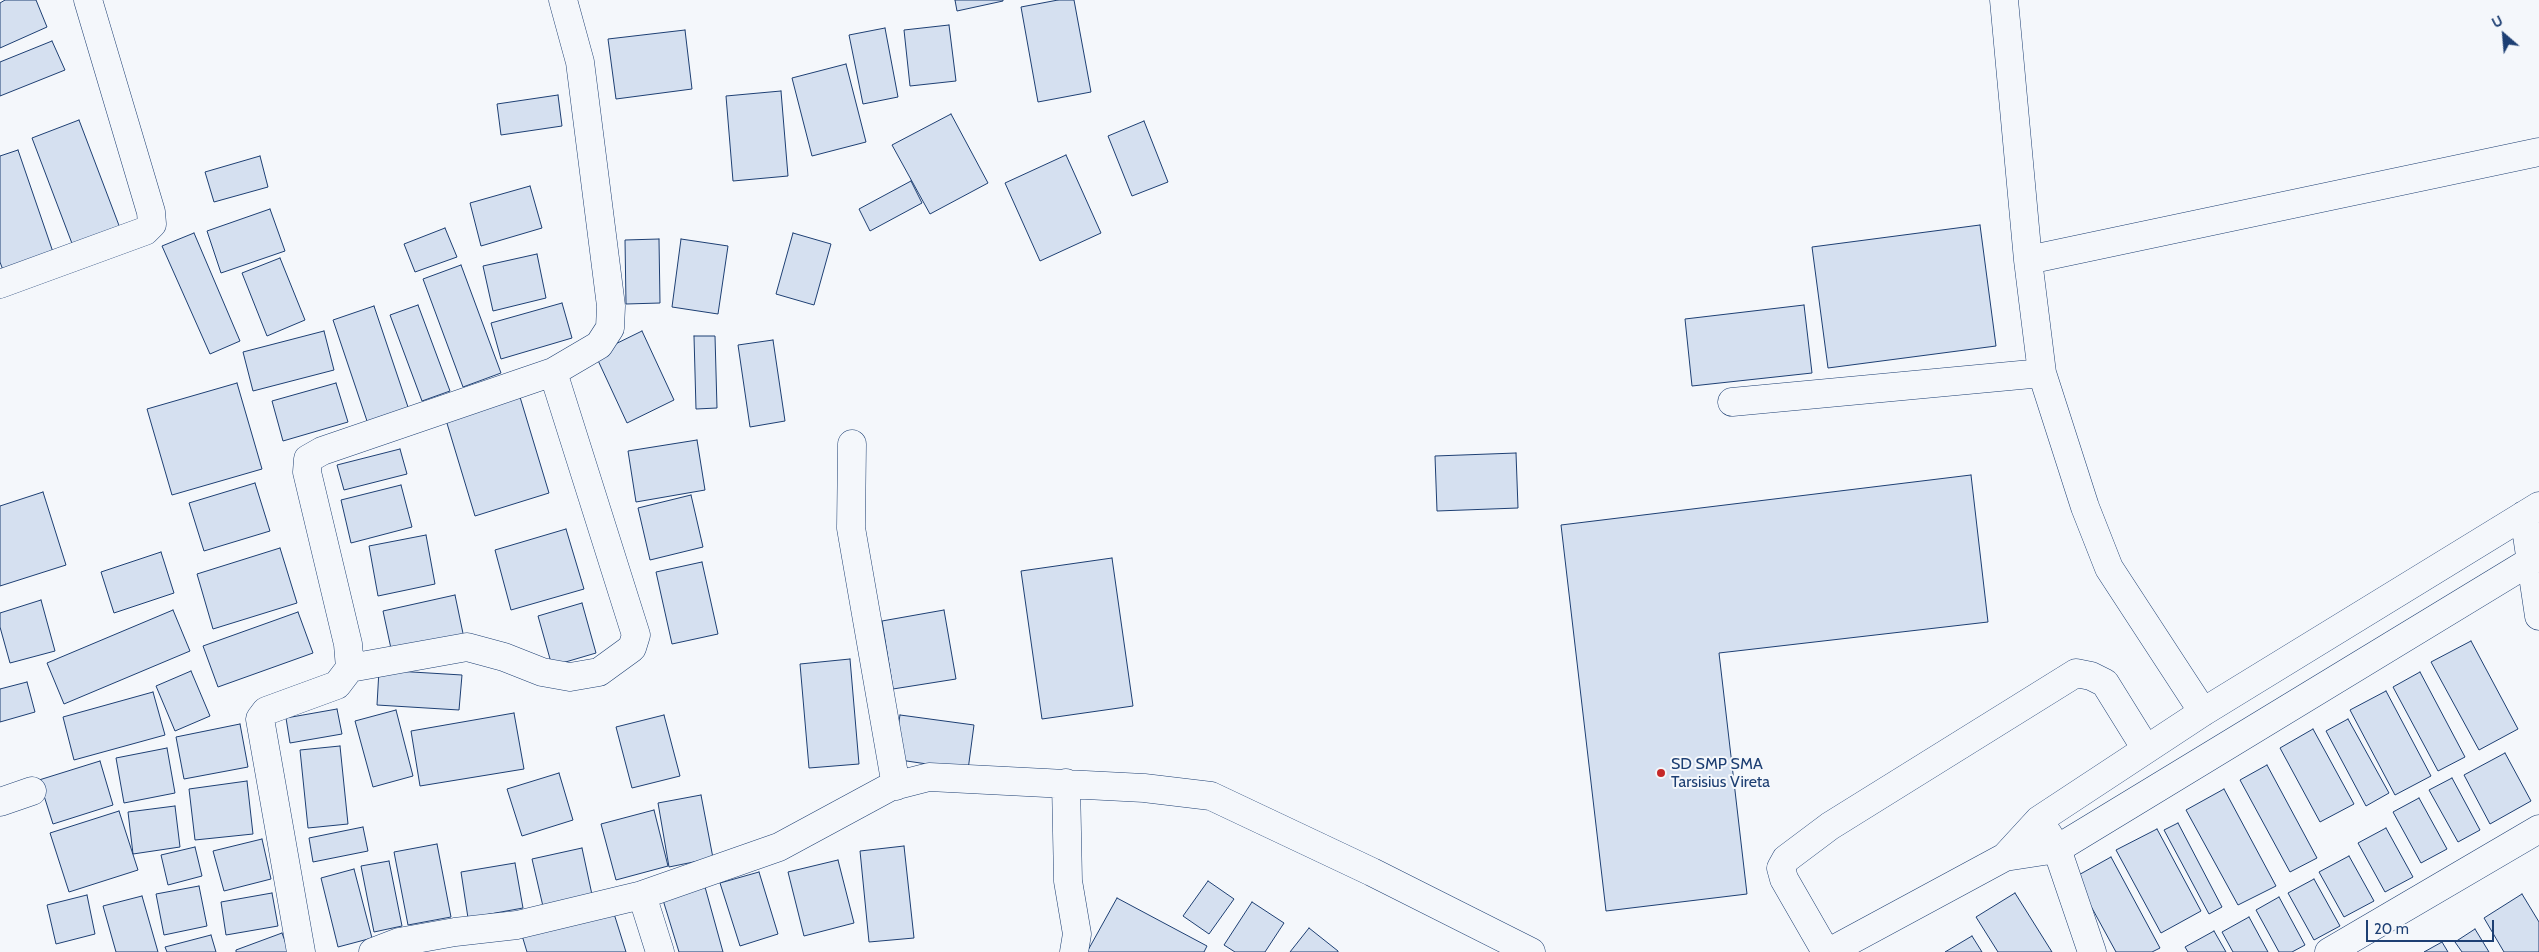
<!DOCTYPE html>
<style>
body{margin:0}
#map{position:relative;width:2539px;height:952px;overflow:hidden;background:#f4f7fb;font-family:Cabin,sans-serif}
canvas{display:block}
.north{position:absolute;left:2479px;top:10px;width:50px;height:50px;-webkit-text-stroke:4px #f4f7fb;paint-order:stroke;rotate:333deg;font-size:14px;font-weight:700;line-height:20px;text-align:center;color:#1d3f73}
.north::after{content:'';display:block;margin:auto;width:18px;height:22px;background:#1d3f73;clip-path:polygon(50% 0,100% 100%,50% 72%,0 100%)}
.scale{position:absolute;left:2366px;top:920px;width:128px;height:22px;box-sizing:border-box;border:2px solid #1d3f73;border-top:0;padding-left:6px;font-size:15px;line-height:18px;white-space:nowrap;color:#1d3f73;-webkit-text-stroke:4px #f4f7fb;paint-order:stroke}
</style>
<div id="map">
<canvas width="2539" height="952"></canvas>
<div class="north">U</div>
<div class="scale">20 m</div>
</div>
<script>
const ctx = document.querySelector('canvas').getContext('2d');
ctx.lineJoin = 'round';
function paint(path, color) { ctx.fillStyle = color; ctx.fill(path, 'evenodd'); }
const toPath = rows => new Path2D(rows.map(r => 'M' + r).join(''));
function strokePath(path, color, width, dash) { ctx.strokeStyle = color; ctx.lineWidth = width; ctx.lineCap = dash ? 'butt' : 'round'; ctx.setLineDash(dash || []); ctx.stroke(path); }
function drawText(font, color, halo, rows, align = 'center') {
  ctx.font = font + ' Cabin,sans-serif'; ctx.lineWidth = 4; ctx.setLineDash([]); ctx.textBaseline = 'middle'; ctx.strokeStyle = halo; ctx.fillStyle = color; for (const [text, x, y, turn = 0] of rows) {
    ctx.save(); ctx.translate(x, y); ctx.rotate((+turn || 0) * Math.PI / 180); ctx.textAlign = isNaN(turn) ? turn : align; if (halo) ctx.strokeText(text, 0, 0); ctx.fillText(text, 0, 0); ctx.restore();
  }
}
const building = toPath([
 [5,0,36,0,47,27,0,48,0,3,5,0],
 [955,0,1003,0,1003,1,957,11,955,0],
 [1058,0,1074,0,1091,92,1038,102,1021,7,1058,0],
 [949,25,956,81,910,86,904,30,949,25],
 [885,28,898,97,863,104,849,35,885,28],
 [685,30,692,89,616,99,608,39,685,30],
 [52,41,65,70,0,96,0,62,52,41],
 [846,64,866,142,812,156,792,78,846,64],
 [781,91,788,176,733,181,726,96,781,91],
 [558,95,562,126,501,135,497,104,558,95],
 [951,114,988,183,930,214,892,145,951,114],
 [79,120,123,236,76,254,32,138,79,120],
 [1144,121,1168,182,1132,196,1108,136,1144,121],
 [18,150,54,255,4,273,0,262,0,156,18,150],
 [1066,155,1101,233,1040,261,1005,183,1066,155],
 [260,156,268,187,214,202,205,172,260,156],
 [911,181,922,203,870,231,859,209,911,181],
 [530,186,542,228,481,246,470,203,530,186],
 [270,209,285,251,221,273,207,231,270,209],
 [1980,225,1996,346,1828,368,1812,247,1980,225],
 [445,228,457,257,415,272,404,244,445,228],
 [194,233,240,341,210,354,162,246,194,233],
 [793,233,831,244,814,305,776,294,793,233],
 [659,239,660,303,626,304,625,240,659,239],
 [681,239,728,246,718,314,672,307,681,239],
 [537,254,546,298,493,311,483,266,537,254],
 [280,258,305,320,267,336,242,273,280,258],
 [461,265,501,373,463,387,423,279,461,265],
 [562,303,572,338,501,359,491,323,562,303],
 [418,305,450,391,422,401,390,315,418,305],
 [1804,305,1812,373,1692,386,1685,319,1804,305],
 [374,306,410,413,369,427,333,320,374,306],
 [324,331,334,370,253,391,243,352,324,331],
 [642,331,674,400,627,423,595,354,642,331],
 [694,336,715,336,717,408,696,409,694,336],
 [773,340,785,421,750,427,738,345,773,340],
 [237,383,262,469,172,495,147,409,237,383],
 [336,383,348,422,283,441,272,401,336,383],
 [520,397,549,493,475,516,446,420,520,397],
 [697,440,705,490,636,502,628,451,697,440],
 [400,449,407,474,344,490,337,465,400,449],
 [1516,453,1518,508,1437,511,1435,456,1516,453],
 [1971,475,1988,622,1719,653,1747,894,1606,911,1561,525,1971,475],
 [255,483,270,531,204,551,189,503,255,483],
 [401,485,412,527,351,543,341,500,401,485],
 [43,492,66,565,0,586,0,506,43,492],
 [691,495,703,547,650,560,638,508,691,495],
 [566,529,584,589,511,610,495,550,566,529],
 [426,535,435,584,378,596,369,546,426,535],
 [280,548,297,603,213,629,197,574,280,548],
 [161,552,174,593,114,613,101,572,161,552],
 [1112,558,1133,706,1042,719,1021,571,1112,558],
 [702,562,718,634,672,644,656,572,702,562],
 [455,595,465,643,393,658,383,611,455,595],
 [41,600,55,651,10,663,0,627,0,613,41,600],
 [582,603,596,653,552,666,538,616,582,603],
 [173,610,190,651,64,704,47,663,173,610],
 [944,610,956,679,893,689,882,621,944,610],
 [298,612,313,653,218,687,203,646,298,612],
 [2471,641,2518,729,2479,750,2431,662,2471,641],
 [850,659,859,764,809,768,800,664,850,659],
 [379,670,462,675,459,710,377,705,379,670],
 [191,671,210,716,175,731,156,686,191,671],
 [2420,672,2465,757,2438,771,2393,687,2420,672],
 [27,682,35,712,0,722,0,689,27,682],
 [2386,691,2431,776,2395,795,2350,710,2386,691],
 [153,692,165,735,74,760,63,717,153,692],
 [337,709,342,734,290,743,286,718,337,709],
 [396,710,413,776,373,787,355,721,396,710],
 [514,713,524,769,420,786,411,731,514,713],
 [664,715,680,776,632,788,616,727,664,715],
 [900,715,974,725,968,770,893,759,900,715],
 [2348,719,2389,793,2366,806,2326,731,2348,719],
 [240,724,248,767,184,779,176,737,240,724],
 [2313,729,2354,804,2320,822,2280,748,2313,729],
 [340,746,348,824,308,828,300,750,340,746],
 [167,748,175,793,124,803,116,758,167,748],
 [2505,753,2531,801,2490,824,2464,775,2505,753],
 [100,761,113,805,53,824,39,780,100,761],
 [2267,765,2317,858,2290,872,2240,780,2267,765],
 [559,773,573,820,522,836,507,789,559,773],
 [2452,778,2480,830,2458,842,2429,790,2452,778],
 [247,781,253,834,195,840,189,789,247,781],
 [2224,789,2276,886,2238,905,2186,810,2224,789],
 [701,795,713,858,669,867,658,803,701,795],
 [2419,798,2447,849,2421,863,2393,812,2419,798],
 [175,806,180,847,133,854,128,812,175,806],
 [654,810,668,866,616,880,601,824,654,810],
 [119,811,138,870,69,892,50,833,119,811],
 [2178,823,2222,907,2209,914,2164,830,2178,823],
 [363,827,368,851,313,862,309,838,363,827],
 [2386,828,2413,877,2385,892,2358,843,2386,828],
 [2157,829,2201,911,2161,933,2116,850,2157,829],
 [262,839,271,879,224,891,213,851,262,839],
 [437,844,451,917,408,925,394,852,437,844],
 [904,846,914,938,869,942,860,851,904,846],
 [195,847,202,876,168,885,161,855,195,847],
 [582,848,594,904,545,915,532,859,582,848],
 [2349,856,2374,901,2344,917,2319,872,2349,856],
 [2111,857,2160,948,2152,952,2116,952,2075,877,2111,857],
 [838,860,854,923,804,936,788,872,838,860],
 [389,861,402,926,374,932,361,866,389,861],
 [515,863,523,908,468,918,461,872,515,863],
 [354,869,372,938,338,947,321,878,354,869],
 [759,872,778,934,740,946,720,883,759,872],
 [2314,879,2340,926,2314,940,2288,893,2314,879],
 [1208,881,1234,899,1209,934,1183,916,1208,881],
 [199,886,207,926,164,935,156,894,199,886],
 [705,887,723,952,679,952,663,900,705,887],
 [272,893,278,926,226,935,221,902,272,893],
 [2015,893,2052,952,1998,952,1976,917,2015,893],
 [2522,894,2539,922,2539,952,2504,952,2484,918,2522,894],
 [87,895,95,934,56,944,47,905,87,895],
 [142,896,158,952,116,952,103,906,142,896],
 [2279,897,2305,945,2292,952,2279,952,2256,910,2279,897],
 [1117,898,1207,946,1204,952,1087,952,1117,898],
 [1252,902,1284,923,1265,952,1235,952,1224,945,1252,902],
 [611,904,626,952,527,952,521,932,611,904],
 [2249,917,2268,952,2233,952,2222,932,2249,917],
 [1309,928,1338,951,1338,952,1290,952,1309,928],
 [2475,929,2489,952,2462,952,2455,942,2475,929],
 [2214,931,2226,952,2188,952,2185,947,2214,931],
 [282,933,289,952,236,952,236,950,282,933],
 [211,935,216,952,167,952,165,947,211,935],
 [1972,936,1982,952,1945,952,1972,936],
 [2442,942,2448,952,2424,952,2442,942]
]);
const minor = toPath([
 [2004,0,2028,260,2042,373,2085,507,2109,568,2203,712],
 [2028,260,2539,152],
 [0,284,145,231,152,224,151,212,88,0],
 [1732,402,2042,373],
 [852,444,851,528,896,786],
 [2524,515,2539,616],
 [350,668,467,647,504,657,542,672,570,677,599,672,632,648,636,635,553,372],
 [1066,783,1068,881,1077,934,1074,952],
 [0,802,32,791],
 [2048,834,2057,849,2092,952],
 [2005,857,2057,849,2539,556],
 [642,895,660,952],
 [301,952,260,719,266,711,337,685,350,668,348,644,307,472,308,459,322,451,553,372,599,345,610,328,611,306,580,62,563,0],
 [373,952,399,942,455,932,517,925,642,895,779,847,890,787,929,777,1144,788,1211,796,1372,872,1531,952],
 [1826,952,1784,879,1781,868,1786,859,1830,826,2076,673,2091,676,2105,683,2146,749],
 [1829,952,2005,857,2039,820,2203,712,2539,506],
 [2329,952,2539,829]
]);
const markers = [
 [1661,773,5,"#c62828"]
];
const poiNames = [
 ["SD SMP SMA",1671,764],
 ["Tarsisius Vireta",1671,782]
];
paint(building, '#d5e0f0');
strokePath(building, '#1d3f73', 1);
strokePath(minor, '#1d3f73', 29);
strokePath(minor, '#f4f7fb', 28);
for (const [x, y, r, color] of markers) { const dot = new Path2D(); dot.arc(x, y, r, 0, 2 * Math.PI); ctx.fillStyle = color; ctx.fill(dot); strokePath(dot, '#f4f7fb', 2); }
drawText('16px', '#1d3f73', '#f4f7fb', poiNames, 'left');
</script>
